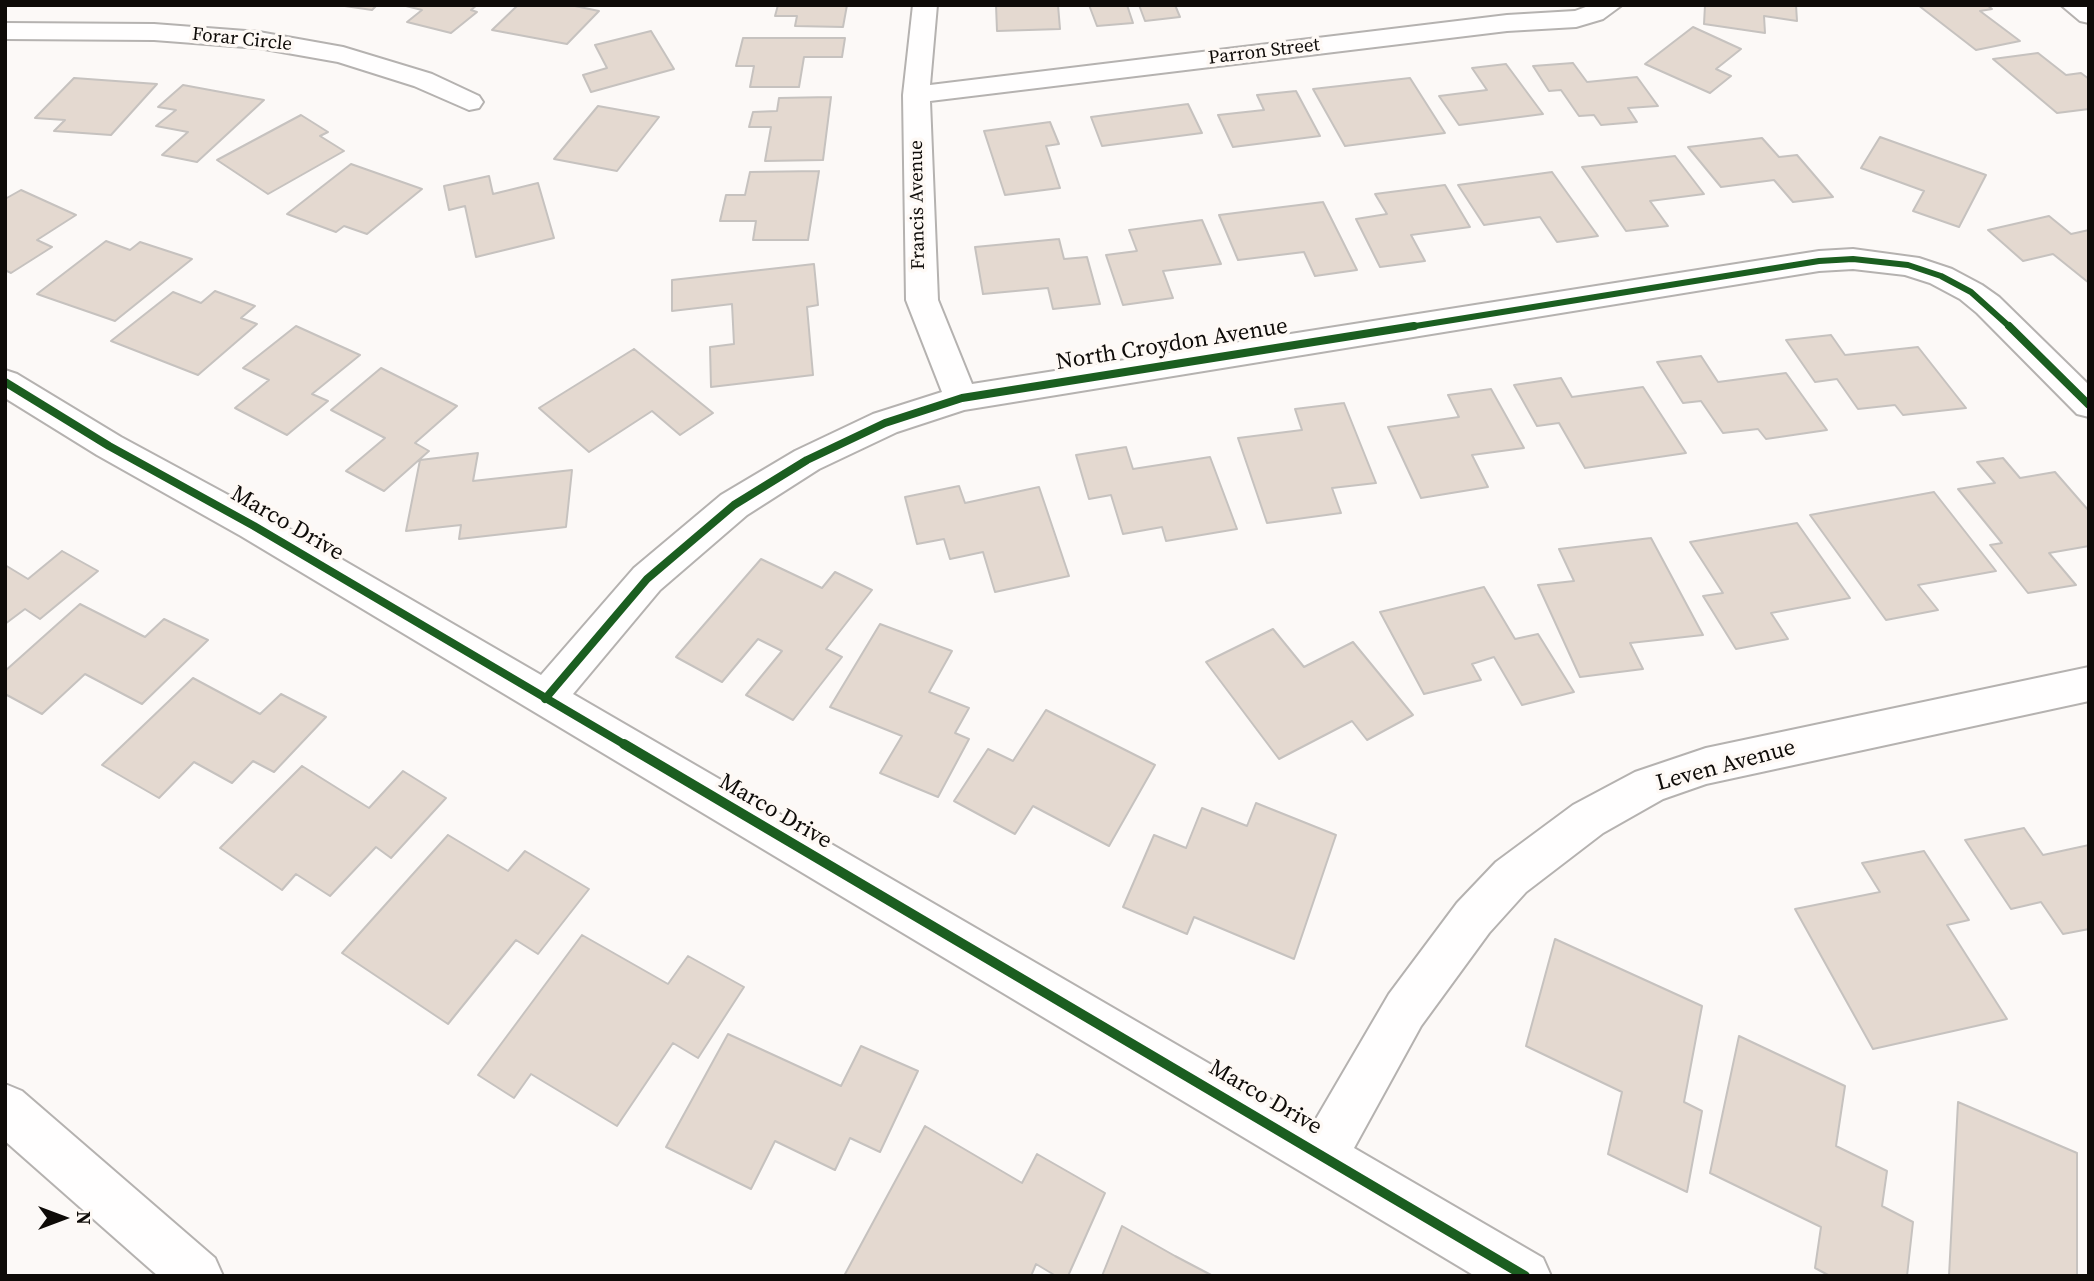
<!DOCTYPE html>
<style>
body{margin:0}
#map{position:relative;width:2094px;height:1281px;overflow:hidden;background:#fcf9f7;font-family:"Source Serif 4",serif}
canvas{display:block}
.frame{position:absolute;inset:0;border:7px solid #0e0b08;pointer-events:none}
.north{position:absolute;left:28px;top:1183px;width:70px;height:70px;-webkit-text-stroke:5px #fef9f5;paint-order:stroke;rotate:90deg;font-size:19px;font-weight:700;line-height:28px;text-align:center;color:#0e0b08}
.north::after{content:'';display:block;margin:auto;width:24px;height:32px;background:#0e0b08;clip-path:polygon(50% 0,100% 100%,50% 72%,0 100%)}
</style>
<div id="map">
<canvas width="2094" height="1281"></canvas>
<div class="frame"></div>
<div class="north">N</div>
</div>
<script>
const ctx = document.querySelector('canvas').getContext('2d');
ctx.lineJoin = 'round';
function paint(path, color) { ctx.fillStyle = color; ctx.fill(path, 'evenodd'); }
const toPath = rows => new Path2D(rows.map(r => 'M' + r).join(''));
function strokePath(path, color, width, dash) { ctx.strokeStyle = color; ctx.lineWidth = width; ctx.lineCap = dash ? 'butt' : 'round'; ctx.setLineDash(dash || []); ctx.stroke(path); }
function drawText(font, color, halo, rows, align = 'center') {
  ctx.font = font + ' "Source Serif 4",serif'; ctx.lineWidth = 7; ctx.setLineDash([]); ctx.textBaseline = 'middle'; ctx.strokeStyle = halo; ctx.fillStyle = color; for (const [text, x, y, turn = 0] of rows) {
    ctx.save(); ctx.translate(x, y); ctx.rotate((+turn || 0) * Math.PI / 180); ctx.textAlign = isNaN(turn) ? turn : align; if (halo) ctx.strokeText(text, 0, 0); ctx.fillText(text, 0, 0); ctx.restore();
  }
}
const building = toPath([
 [338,5,377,5,372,10,338,5],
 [402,5,477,5,471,10,477,12,451,33,407,22,422,10,402,5],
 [518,5,570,5,599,11,567,44,492,30,518,5],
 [778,5,847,5,843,27,795,26,797,16,775,16,778,5],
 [996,5,1058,5,1060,29,997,31,996,5],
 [1089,5,1127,5,1133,23,1097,26,1089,5],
 [1139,5,1175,5,1180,17,1145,21,1139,5],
 [1705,5,1796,5,1797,21,1764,16,1765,33,1704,24,1705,5],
 [1918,5,1987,5,1992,9,1980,11,2020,41,1976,50,1918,5],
 [1693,27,1741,49,1716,69,1731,76,1710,93,1645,64,1693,27],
 [651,31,674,69,591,92,583,75,607,68,595,45,651,31],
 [743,38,845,38,842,57,804,57,799,87,750,87,754,66,736,66,743,38],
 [2038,53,2066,75,2081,73,2089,79,2089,109,2057,113,1993,59,2038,53],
 [1573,63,1587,82,1637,77,1658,106,1628,108,1637,122,1601,125,1594,115,1579,116,1561,90,1549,91,1533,66,1573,63],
 [1506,64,1543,114,1459,125,1439,96,1487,90,1472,68,1506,64],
 [74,78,157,84,111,135,54,131,65,120,35,118,74,78],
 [1410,78,1445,133,1345,146,1313,89,1410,78],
 [183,85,264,100,197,162,162,155,188,132,156,126,176,110,158,107,183,85],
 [1296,91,1320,136,1233,147,1218,115,1264,110,1257,95,1296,91],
 [831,97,823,160,765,161,771,127,749,127,753,112,777,111,779,98,831,97],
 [1188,104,1202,133,1102,146,1091,117,1188,104],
 [598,106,659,117,617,171,554,159,598,106],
 [301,115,328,132,320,136,344,151,268,194,217,160,301,115],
 [1050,122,1059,144,1046,146,1060,188,1005,195,984,131,1050,122],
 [1880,137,1986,175,1959,227,1913,211,1924,191,1861,168,1880,137],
 [1762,138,1779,157,1797,155,1833,197,1793,202,1774,180,1721,187,1688,147,1762,138],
 [1675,156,1704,194,1650,201,1668,226,1626,231,1582,167,1675,156],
 [351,164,422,189,367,234,344,226,336,232,287,214,351,164],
 [819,171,808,240,753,240,756,221,720,221,726,195,745,195,750,172,819,171],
 [1552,172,1598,236,1557,242,1540,217,1484,225,1458,185,1552,172],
 [489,176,493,194,538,183,554,238,476,257,465,206,449,210,444,186,489,176],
 [1445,185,1470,227,1411,235,1425,261,1380,267,1356,219,1387,214,1375,194,1445,185],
 [21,190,76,215,37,240,52,247,11,273,5,270,5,199,21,190],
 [1323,202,1357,270,1315,276,1304,252,1238,260,1219,215,1323,202],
 [2049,216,2071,234,2089,230,2089,283,2053,254,2023,261,1988,230,2049,216],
 [1202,220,1221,264,1163,271,1173,298,1123,305,1106,255,1137,251,1129,230,1202,220],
 [1059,239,1064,259,1087,257,1100,304,1053,309,1048,288,983,294,975,247,1059,239],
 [106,241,130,250,140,242,192,259,115,321,37,294,106,241],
 [814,264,818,305,807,307,813,375,711,387,710,347,734,344,732,304,672,311,672,280,814,264],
 [215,291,255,306,241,318,257,324,198,375,111,341,173,292,201,303,215,291],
 [296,326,360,355,312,394,328,401,287,435,235,408,269,380,243,368,296,326],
 [1831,335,1845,355,1918,347,1966,408,1903,415,1895,405,1858,409,1837,379,1815,382,1786,340,1831,335],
 [634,349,713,413,680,435,652,411,589,452,539,408,634,349],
 [1701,356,1718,382,1786,373,1827,430,1766,439,1758,429,1723,433,1701,401,1683,403,1657,362,1701,356],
 [381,368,457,406,415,443,429,451,384,491,346,471,385,438,331,410,381,368],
 [1561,378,1572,397,1643,387,1686,453,1585,468,1559,423,1537,426,1514,385,1561,378],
 [1491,389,1524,448,1472,455,1488,487,1421,498,1388,427,1459,417,1448,395,1491,389],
 [1344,403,1376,483,1332,488,1341,513,1267,523,1238,438,1302,430,1295,409,1344,403],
 [1126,447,1133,469,1210,457,1237,529,1166,541,1162,527,1123,534,1111,495,1089,499,1076,455,1126,447],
 [478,453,473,481,572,470,566,527,459,539,461,525,406,531,420,460,478,453],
 [2003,458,2020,478,2055,472,2089,511,2089,546,2049,553,2076,585,2028,593,1990,545,2002,543,1958,489,1995,483,1977,462,2003,458],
 [959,486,965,503,1039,487,1069,576,995,592,983,552,950,559,944,539,917,544,905,497,959,486],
 [1934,492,1996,571,1918,585,1938,610,1886,620,1810,515,1934,492],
 [1797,523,1850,598,1771,613,1788,639,1736,649,1703,596,1723,593,1690,542,1797,523],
 [1651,538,1703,635,1630,643,1643,669,1580,677,1538,585,1574,581,1559,549,1651,538],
 [62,551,98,571,40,619,25,609,5,624,5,565,28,579,62,551],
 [761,559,822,588,835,572,872,590,826,649,842,657,793,720,746,695,782,651,758,639,722,682,676,657,761,559],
 [1484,587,1515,639,1538,634,1574,692,1522,705,1494,657,1472,664,1481,680,1424,694,1380,612,1484,587],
 [80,604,145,637,164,619,208,640,142,704,85,674,42,714,5,694,5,671,80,604],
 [880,624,952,651,929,692,969,708,955,733,969,739,938,797,880,773,902,736,830,707,880,624],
 [1273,629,1304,667,1353,642,1413,715,1367,740,1352,721,1279,759,1206,662,1273,629],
 [193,678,260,714,281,694,326,717,274,772,253,761,232,783,194,762,159,798,102,765,193,678],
 [1046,710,1155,765,1109,846,1033,806,1015,834,954,801,988,749,1013,761,1046,710],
 [302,766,369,808,403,771,446,798,391,858,376,847,330,896,296,874,282,890,220,848,302,766],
 [1256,803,1336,835,1294,959,1194,917,1187,934,1123,907,1154,835,1186,848,1202,808,1247,826,1256,803],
 [2024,828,2043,855,2089,845,2089,929,2063,934,2041,902,2011,909,1965,840,2024,828],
 [448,835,508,871,525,851,589,889,538,954,516,940,448,1024,342,953,448,835],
 [1924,851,1969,920,1947,925,2007,1019,1873,1049,1795,909,1880,892,1862,863,1924,851],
 [582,935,668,984,688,956,744,987,698,1058,673,1043,617,1126,531,1074,514,1098,478,1075,582,935],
 [1555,939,1702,1006,1684,1102,1702,1111,1687,1192,1608,1154,1622,1092,1526,1046,1555,939],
 [728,1034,841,1086,861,1046,918,1071,880,1152,850,1138,835,1170,775,1141,751,1189,666,1147,728,1034],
 [1739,1036,1845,1086,1836,1146,1887,1171,1882,1206,1913,1222,1907,1276,1830,1276,1815,1268,1821,1227,1710,1173,1739,1036],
 [1958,1102,2077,1153,2077,1276,1949,1276,1958,1102],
 [925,1126,1022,1183,1037,1154,1105,1193,1068,1276,1056,1276,1036,1264,1031,1276,844,1276,925,1126],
 [1122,1226,1175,1256,1213,1276,1102,1276,1122,1226]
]);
const street = toPath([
 [913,5,937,5,930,85,1507,15,1575,11,1591,5,1622,5,1603,19,1576,27,1507,31,930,101,938,300,972,384,1819,251,1853,249,1919,258,1952,269,1982,285,1999,297,2089,385,2089,417,2077,414,1977,313,1960,299,1930,283,1905,275,1853,269,1819,271,964,410,897,432,819,469,747,515,660,590,573,694,1313,1124,1389,994,1457,903,1496,862,1573,805,1635,772,1706,748,2089,667,2089,701,1706,784,1663,799,1603,833,1526,892,1489,933,1421,1026,1354,1148,1543,1258,1551,1276,1475,1276,241,536,97,455,5,398,5,370,17,374,121,437,267,516,541,675,634,568,721,495,795,451,873,414,942,392,906,300,903,95,913,5],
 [2061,5,2089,5,2089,23,2080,21,2061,5],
 [5,23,154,24,259,32,343,47,432,74,479,96,483,102,479,108,469,110,414,86,338,62,259,48,154,40,5,39,5,23]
]);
const primary = toPath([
 [5,1084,22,1091,215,1258,223,1276,158,1276,5,1141,5,1084]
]);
const cyclewayFar2 = toPath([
 [1403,328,1819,261,1853,259,1908,265,1941,276,1971,292,2011,328]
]);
const cyclewayFar1 = toPath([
 [2009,326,2089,405],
 [5,382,109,446,254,526,627,746],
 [545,699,647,579,734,505,807,460,885,423,962,398,1414,326]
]);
const cycleway = toPath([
 [624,744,1525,1276]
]);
const farStreetnames = [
 ["Forar Circle",242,40,6],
 ["Parron Street",1264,52,-7],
 ["Francis Avenue",918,205,-91]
];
const streetNames = [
 ["North Croydon Avenue",1172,345,-9],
 ["Marco Drive",287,524,30],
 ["Leven Avenue",1726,766,-15],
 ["Marco Drive",775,812,30],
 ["Marco Drive",1265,1098,30]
];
paint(building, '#e4d9d0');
strokePath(building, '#c6c2bf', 2);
strokePath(street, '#b5b2b0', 4);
strokePath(primary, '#b5b2b0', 4);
paint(street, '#fffefe');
paint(primary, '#fffefe');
strokePath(cyclewayFar2, '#1b5e20', 6);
strokePath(cyclewayFar1, '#1b5e20', 8);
strokePath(cycleway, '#1b5e20', 10);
drawText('19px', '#0e0b08', '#fef9f5', farStreetnames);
drawText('23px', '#0e0b08', '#fef9f5', streetNames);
</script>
